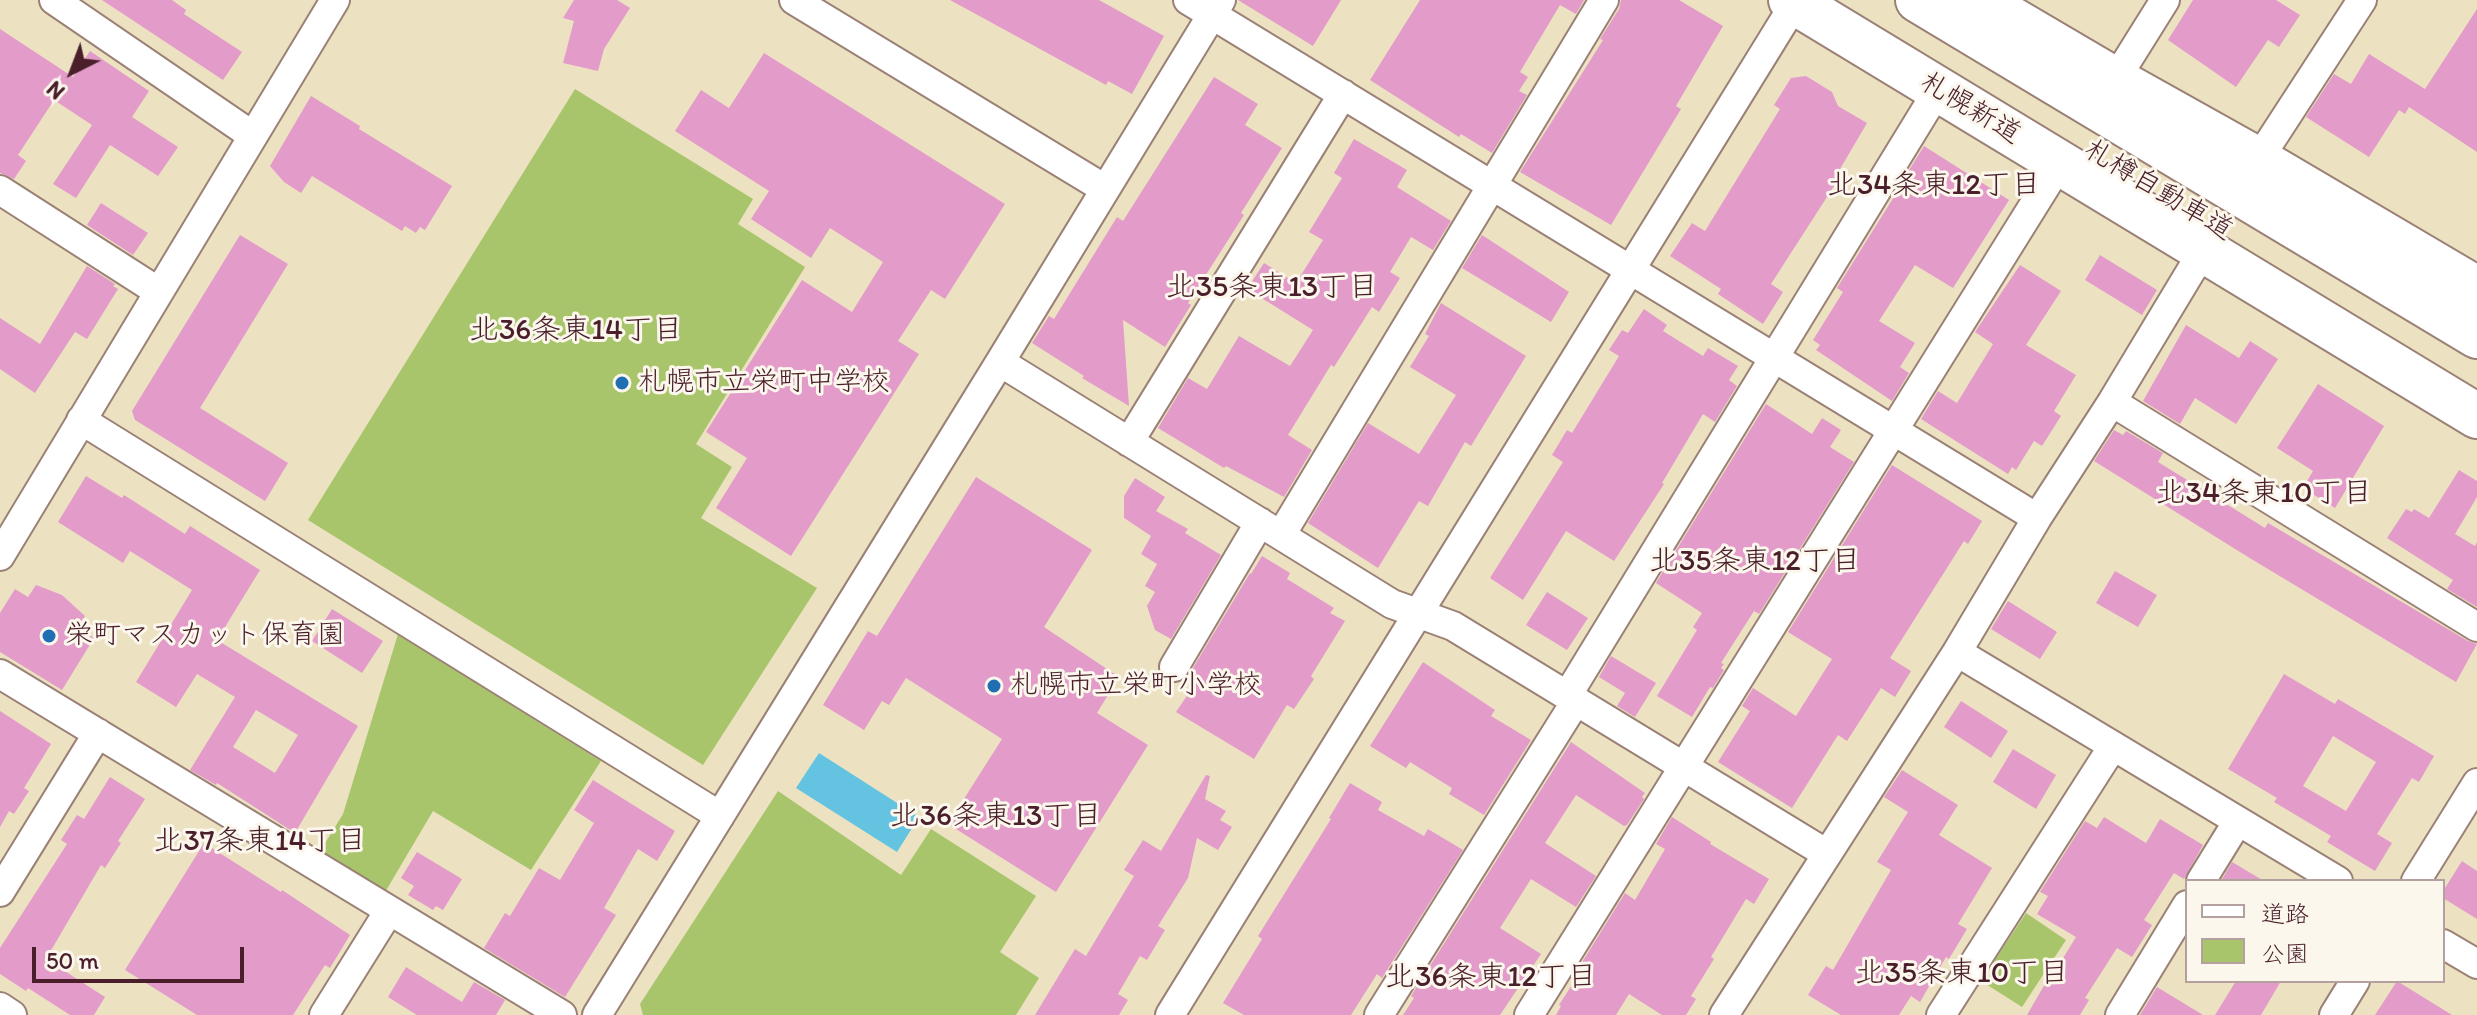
<!DOCTYPE html>
<meta charset="utf-8">
<style>
body{margin:0}
#map{position:relative;width:2477px;height:1015px;overflow:hidden;background:#ece2c2;font-family:Itim,"Klee One",sans-serif}
canvas{display:block}
.legend{position:absolute;left:2185px;top:879px;width:260px;height:104px;box-sizing:border-box;background:#fbf7ec;border:2px solid #b4a19f;margin:0;padding:10px 14px;list-style:none;font-size:24px;color:#4a1f2b}
.legend li{display:flex;align-items:center;gap:16px;height:40px}
.legend b{width:40px;border:2px solid #b4a19f}
.north{position:absolute;left:32px;top:32px;width:80px;height:80px;-webkit-text-stroke:6px #fbf7ec;paint-order:stroke;rotate:222deg;font-size:22px;font-weight:700;line-height:32px;text-align:center;color:#4a1f2b}
.north::after{content:'';display:block;margin:auto;width:28px;height:36px;background:#4a1f2b;clip-path:polygon(50% 0,100% 100%,50% 72%,0 100%)}
.scale{position:absolute;left:32px;top:947px;width:212px;height:36px;box-sizing:border-box;border:4px solid #4a1f2b;border-top:0;padding-left:10px;font-size:24px;line-height:28px;white-space:nowrap;color:#4a1f2b;-webkit-text-stroke:6px #fbf7ec;paint-order:stroke}
</style>
<div id="map">
<canvas width="2477" height="1015"></canvas>
<ul class="legend">
<li><b style="height:10px;background:#fff"></b>道路</li>
<li><b style="height:22px;background:#a9c56c"></b>公園</li>
</ul>
<div class="north">N</div>
<div class="scale">50 m</div>
</div>
<script>
const ctx = document.querySelector('canvas').getContext('2d');
ctx.lineJoin = 'round';
function paint(path, color) { ctx.fillStyle = color; ctx.fill(path, 'evenodd'); }
const toPath = rows => new Path2D(rows.map(r => 'M' + r).join(''));
function strokePath(path, color, width, dash) { ctx.strokeStyle = color; ctx.lineWidth = width; ctx.lineCap = dash ? 'butt' : 'round'; ctx.setLineDash(dash || []); ctx.stroke(path); }
function drawText(font, color, halo, rows, align = 'center') {
  ctx.font = font + ' Itim,"Klee One",sans-serif'; ctx.lineWidth = 6; ctx.setLineDash([]); ctx.textBaseline = 'middle'; ctx.strokeStyle = halo; ctx.fillStyle = color; for (const [text, x, y, turn = 0] of rows) {
    ctx.save(); ctx.translate(x, y); ctx.rotate((+turn || 0) * Math.PI / 180); ctx.textAlign = isNaN(turn) ? turn : align; if (halo) ctx.strokeText(text, 0, 0); ctx.fillText(text, 0, 0); ctx.restore();
  }
}
const green = toPath([
 [575,89,753,199,738,224,805,267,696,444,732,467,701,518,817,588,703,765,308,520],
 [398,634,601,761,531,870,433,811,384,894,319,853,343,814],
 [778,791,901,875,931,829,1036,896,1000,952,1039,978,1016,1015,643,1015,640,1004],
 [2026,913,2066,940,2022,1007,1981,981]
]);
const water = toPath([
 [819,753,919,817,897,852,796,788]
]);
const building = toPath([
 [102,0,172,0,186,10,184,14,242,52,223,80],
 [574,0,617,0,630,8,604,49,598,71,563,63,574,21,563,18],
 [950,0,1099,0,1164,36,1132,94,1108,81,1106,85],
 [1238,0,1341,0,1313,46],
 [1420,0,1584,0,1576,14,1560,5,1520,72,1528,77,1519,91,1527,95,1492,153,1461,134,1459,137,1370,80],
 [1621,0,1679,0,1723,26,1676,106,1681,109,1611,225,1520,172,1603,40,1600,39,1619,9],
 [2193,0,2276,0,2300,15,2279,47,2268,40,2236,87,2168,40],
 [2477,9,2477,152,2409,107,2405,114,2399,110,2369,157,2306,117,2334,74,2351,84,2369,54,2425,89],
 [0,29,73,77,90,51,149,91,132,117,178,147,158,176,110,145,76,198,53,184,92,125,54,100,18,155,26,161,14,179,0,173],
 [764,53,1005,204,945,299,931,290,898,341,919,354,791,556,716,508,747,458,706,432,802,280,852,312,883,262,830,228,811,258,751,219,769,191,675,131,701,90,729,108],
 [1806,76,1832,92,1838,106,1867,123,1833,181,1836,183,1771,284,1783,292,1763,324,1718,294,1721,289,1670,256,1692,223,1705,231,1780,109,1774,105,1791,78],
 [1214,77,1258,104,1245,125,1282,148,1241,213,1244,215,1188,303,1191,305,1165,347,1123,320,1129,406,1082,378,1084,376,1032,343,1049,316,1054,319,1117,217,1123,221],
 [311,96,360,126,359,129,452,186,425,230,420,227,416,233,405,226,402,231,312,176,301,193,284,182,270,166],
 [1354,139,1407,170,1397,187,1451,221,1433,250,1411,237,1390,272,1400,278,1379,312,1372,307,1334,367,1331,365,1288,435,1312,450,1284,497,1226,466,1224,468,1158,428,1188,378,1207,389,1239,336,1290,366,1313,330,1247,289,1264,263,1296,283,1323,240,1309,232,1342,178,1334,173],
 [1924,146,2009,200,1953,288,1915,265,1879,321,1915,343,1900,367,1909,373,1892,401,1816,350,1820,345,1813,340,1843,292,1837,288,1902,184,1901,183],
 [101,203,148,233,133,255,87,225],
 [240,235,288,264,200,408,288,463,265,501,135,420,132,411],
 [1482,235,1569,292,1551,322,1462,268],
 [2100,255,2157,290,2142,315,2085,280],
 [2020,265,2061,291,2026,345,2076,375,2054,411,2061,416,2042,446,2034,441,2016,470,2012,467,2008,474,1921,419,1938,391,1957,403,1993,344,1975,332],
 [87,266,115,284,113,286,118,289,87,339,75,332,35,393,0,369,0,318,40,344],
 [1441,303,1526,356,1471,446,1465,442,1428,506,1419,501,1378,568,1308,523,1368,423,1419,454,1456,395,1410,367,1429,336,1425,334],
 [1644,309,1667,325,1663,331,1703,356,1708,348,1738,366,1729,380,1737,386,1715,422,1703,414,1662,483,1664,484,1614,561,1566,531,1523,600,1490,578,1563,462,1552,455,1567,430,1572,433,1619,356,1609,350,1622,330,1628,333],
 [2186,325,2239,358,2250,341,2278,359,2236,424,2195,398,2180,424,2143,401],
 [2318,384,2384,426,2335,508,2303,488,2313,471,2277,448],
 [1766,404,1812,434,1822,418,1841,430,1830,447,1854,462,1759,614,1754,611,1721,663,1724,664,1721,668,1724,670,1713,688,1710,687,1692,717,1657,696,1697,630,1693,627,1702,613,1656,583],
 [2114,430,2123,435,2126,431,2163,453,2158,462,2265,528,2268,523,2468,641,2477,644,2456,682,2248,557,2094,461],
 [1892,465,1982,521,1968,544,1964,541,1890,658,1911,671,1895,697,1881,688,1847,741,1838,735,1792,808,1718,762,1750,711,1742,706,1753,688,1796,716,1832,659,1788,632],
 [2459,470,2477,481,2477,497,2455,534,2475,546,2477,542,2477,607,2447,589,2453,580,2387,538,2406,509,2412,512,2414,509,2429,518],
 [86,476,122,498,124,495,185,534,190,526,260,570,217,640,358,726,295,833,217,783,216,785,190,770,235,697,197,674,176,707,136,682,192,590,130,551,123,563,58,522],
 [256,710,298,735,275,773,233,747],
 [976,477,1092,550,1044,627,1119,677,1097,713,1148,745,1056,892,948,824,1002,739,906,678,889,705,882,701,864,730,823,705,868,631,877,636],
 [1135,478,1165,497,1156,511,1188,529,1185,533,1221,555,1171,639,1155,630,1147,606,1155,592,1145,586,1157,564,1141,554,1151,536,1124,518,1124,496],
 [1262,556,1290,573,1287,579,1334,608,1330,613,1345,621,1311,676,1314,679,1294,709,1287,705,1254,759,1176,712,1199,678,1190,673,1250,573,1251,574],
 [2115,571,2157,595,2138,627,2096,603],
 [36,585,62,595,85,616,78,627,94,638,62,690,0,652,0,613,15,589,28,597],
 [1547,592,1588,618,1567,650,1526,625],
 [2008,601,2057,632,2040,659,1991,629],
 [332,609,383,641,362,673,312,641],
 [1611,656,1656,683,1635,717,1617,706,1625,693,1599,677],
 [1423,662,1495,710,1491,716,1531,740,1484,815,1449,794,1452,788,1410,762,1406,768,1370,746],
 [2284,674,2335,704,2338,699,2434,756,2419,782,2412,778,2377,834,2392,843,2375,871,2327,842,2331,836,2274,802,2277,798,2228,769],
 [2333,736,2376,762,2346,811,2303,786],
 [1961,701,2008,731,1991,758,1944,727],
 [0,711,51,744,24,788,29,791,14,814,9,811,0,827],
 [1571,742,1645,793,1642,797,1644,799,1627,825,1624,826,1576,795,1545,843,1596,876,1576,907,1531,879,1500,928,1541,954,1500,1015,1403,1015,1414,998,1411,996],
 [2013,749,2056,775,2036,809,1993,782],
 [1902,770,1958,805,1939,835,1992,868,1958,924,1967,929,1949,959,1946,957,1920,1002,1911,996,1899,1015,1841,1015,1808,995,1826,966,1833,970,1891,870,1877,862,1908,812,1884,797],
 [1206,775,1210,776,1205,799,1226,811,1220,820,1232,827,1218,850,1197,838,1188,878,1158,926,1165,930,1147,960,1140,956,1118,994,1128,1000,1119,1015,1035,1015,1075,949,1086,956,1134,876,1124,870,1143,840,1161,851],
 [110,777,145,799,118,841,121,843,105,868,101,865,46,959,105,997,94,1015,70,1015,28,988,26,991,0,974,0,948,67,844,61,840,77,815,84,819],
 [593,780,675,831,657,861,638,849,604,908,616,915,565,997,484,948,505,913,510,916,539,868,560,880,594,823,574,810],
 [1350,783,1382,802,1378,810,1424,836,1428,829,1463,850,1382,978,1377,974,1351,1015,1244,1015,1223,1003,1262,939,1258,936,1331,819,1329,818],
 [1672,817,1711,842,1710,844,1769,879,1754,904,1746,899,1711,957,1714,959,1691,996,1696,999,1686,1015,1662,1015,1629,994,1616,1015,1556,1015,1561,1006,1559,1005,1584,966,1581,964,1625,893,1635,900,1665,849,1656,844],
 [2104,817,2146,843,2160,819,2203,845,2184,879,2174,873,2144,920,2152,925,2132,957,2117,948,2085,998,2089,1000,2080,1015,2027,1015,2049,977,2051,978,2076,937,2037,914,2048,896,2040,892,2085,821,2097,828],
 [204,843,281,892,282,890,350,935,330,968,325,965,293,1015,197,1015,125,970],
 [417,852,462,879,443,910,436,906,433,910,408,895,414,886,401,878],
 [2462,861,2477,871,2477,919,2443,898,2443,891],
 [2232,862,2264,881,2221,881],
 [406,967,462,1002,474,982,505,1000,496,1015,417,1015,388,997],
 [2236,981,2281,981,2261,1015,2215,1015],
 [2397,981,2452,1015,2375,1015],
 [2157,987,2203,1015,2140,1015]
]);
const street = toPath([
 [54,0,253,136],
 [794,0,1105,189],
 [1188,0,2037,518],
 [2115,80,2165,0],
 [2258,160,2362,0],
 [0,190,159,292],
 [1000,362,1392,604,1453,626,1827,854],
 [2112,402,2477,627],
 [81,420,720,816],
 [1129,442,1343,94],
 [1281,535,1604,0],
 [0,556,335,0],
 [1957,652,2338,881],
 [1174,667,1260,522],
 [0,674,562,1015],
 [1567,696,1938,90],
 [2201,881,2238,821],
 [2416,881,2477,783],
 [0,892,98,733],
 [2443,944,2477,964],
 [0,1007,12,1015],
 [324,1015,389,911],
 [597,1015,1000,362,1221,0],
 [1170,1015,1797,0],
 [1379,1015,1576,701],
 [1529,1015,2060,163],
 [1724,1015,1957,652,2037,518,2112,402,2203,251],
 [1941,1015,2113,746],
 [2120,1015,2187,905],
 [2334,1015,2355,981]
]);
const highway = toPath([
 [1791,0,2477,416],
 [1918,0,2477,336],
 [1979,0,2115,80,2258,160,2477,289]
]);
const markers = [
 [622,383,8,"#1f6fb2"],
 [49,636,8,"#1f6fb2"],
 [994,686,8,"#1f6fb2"]
];
const streetNames = [
 ["札幌新道",1970,109,31],
 ["札樽自動車道",2158,191,31]
];
const poiNames = [
 ["札幌市立栄町中学校",638,383],
 ["栄町マスカット保育園",65,636],
 ["札幌市立栄町小学校",1010,686]
];
const neighbourhoodNames = [
 ["北34条東12丁目",1934,186],
 ["北35条東13丁目",1272,288],
 ["北36条東14丁目",576,331],
 ["北34条東10丁目",2264,494],
 ["北35条東12丁目",1755,562],
 ["北36条東13丁目",996,817],
 ["北37条東14丁目",260,842],
 ["北35条東10丁目",1962,974],
 ["北36条東12丁目",1491,978]
];
paint(green, '#a9c56c');
paint(water, '#63c3e1');
paint(building, '#e39bc9');
strokePath(street, '#9b8076', 32);
strokePath(highway, '#9b8076', 48);
strokePath(street, '#fff', 28);
strokePath(highway, '#fff', 44);
for (const [x, y, r, color] of markers) { const dot = new Path2D(); dot.arc(x, y, r, 0, 2 * Math.PI); ctx.fillStyle = color; ctx.fill(dot); strokePath(dot, '#fbf7ec', 3); }
drawText('28px', '#4a1f2b', '#fbf7ec', streetNames);
drawText('28px', '#4a1f2b', '#fbf7ec', poiNames, 'left');
drawText('30px', '#4a1f2b', '#fbf7ec', neighbourhoodNames);
</script>
